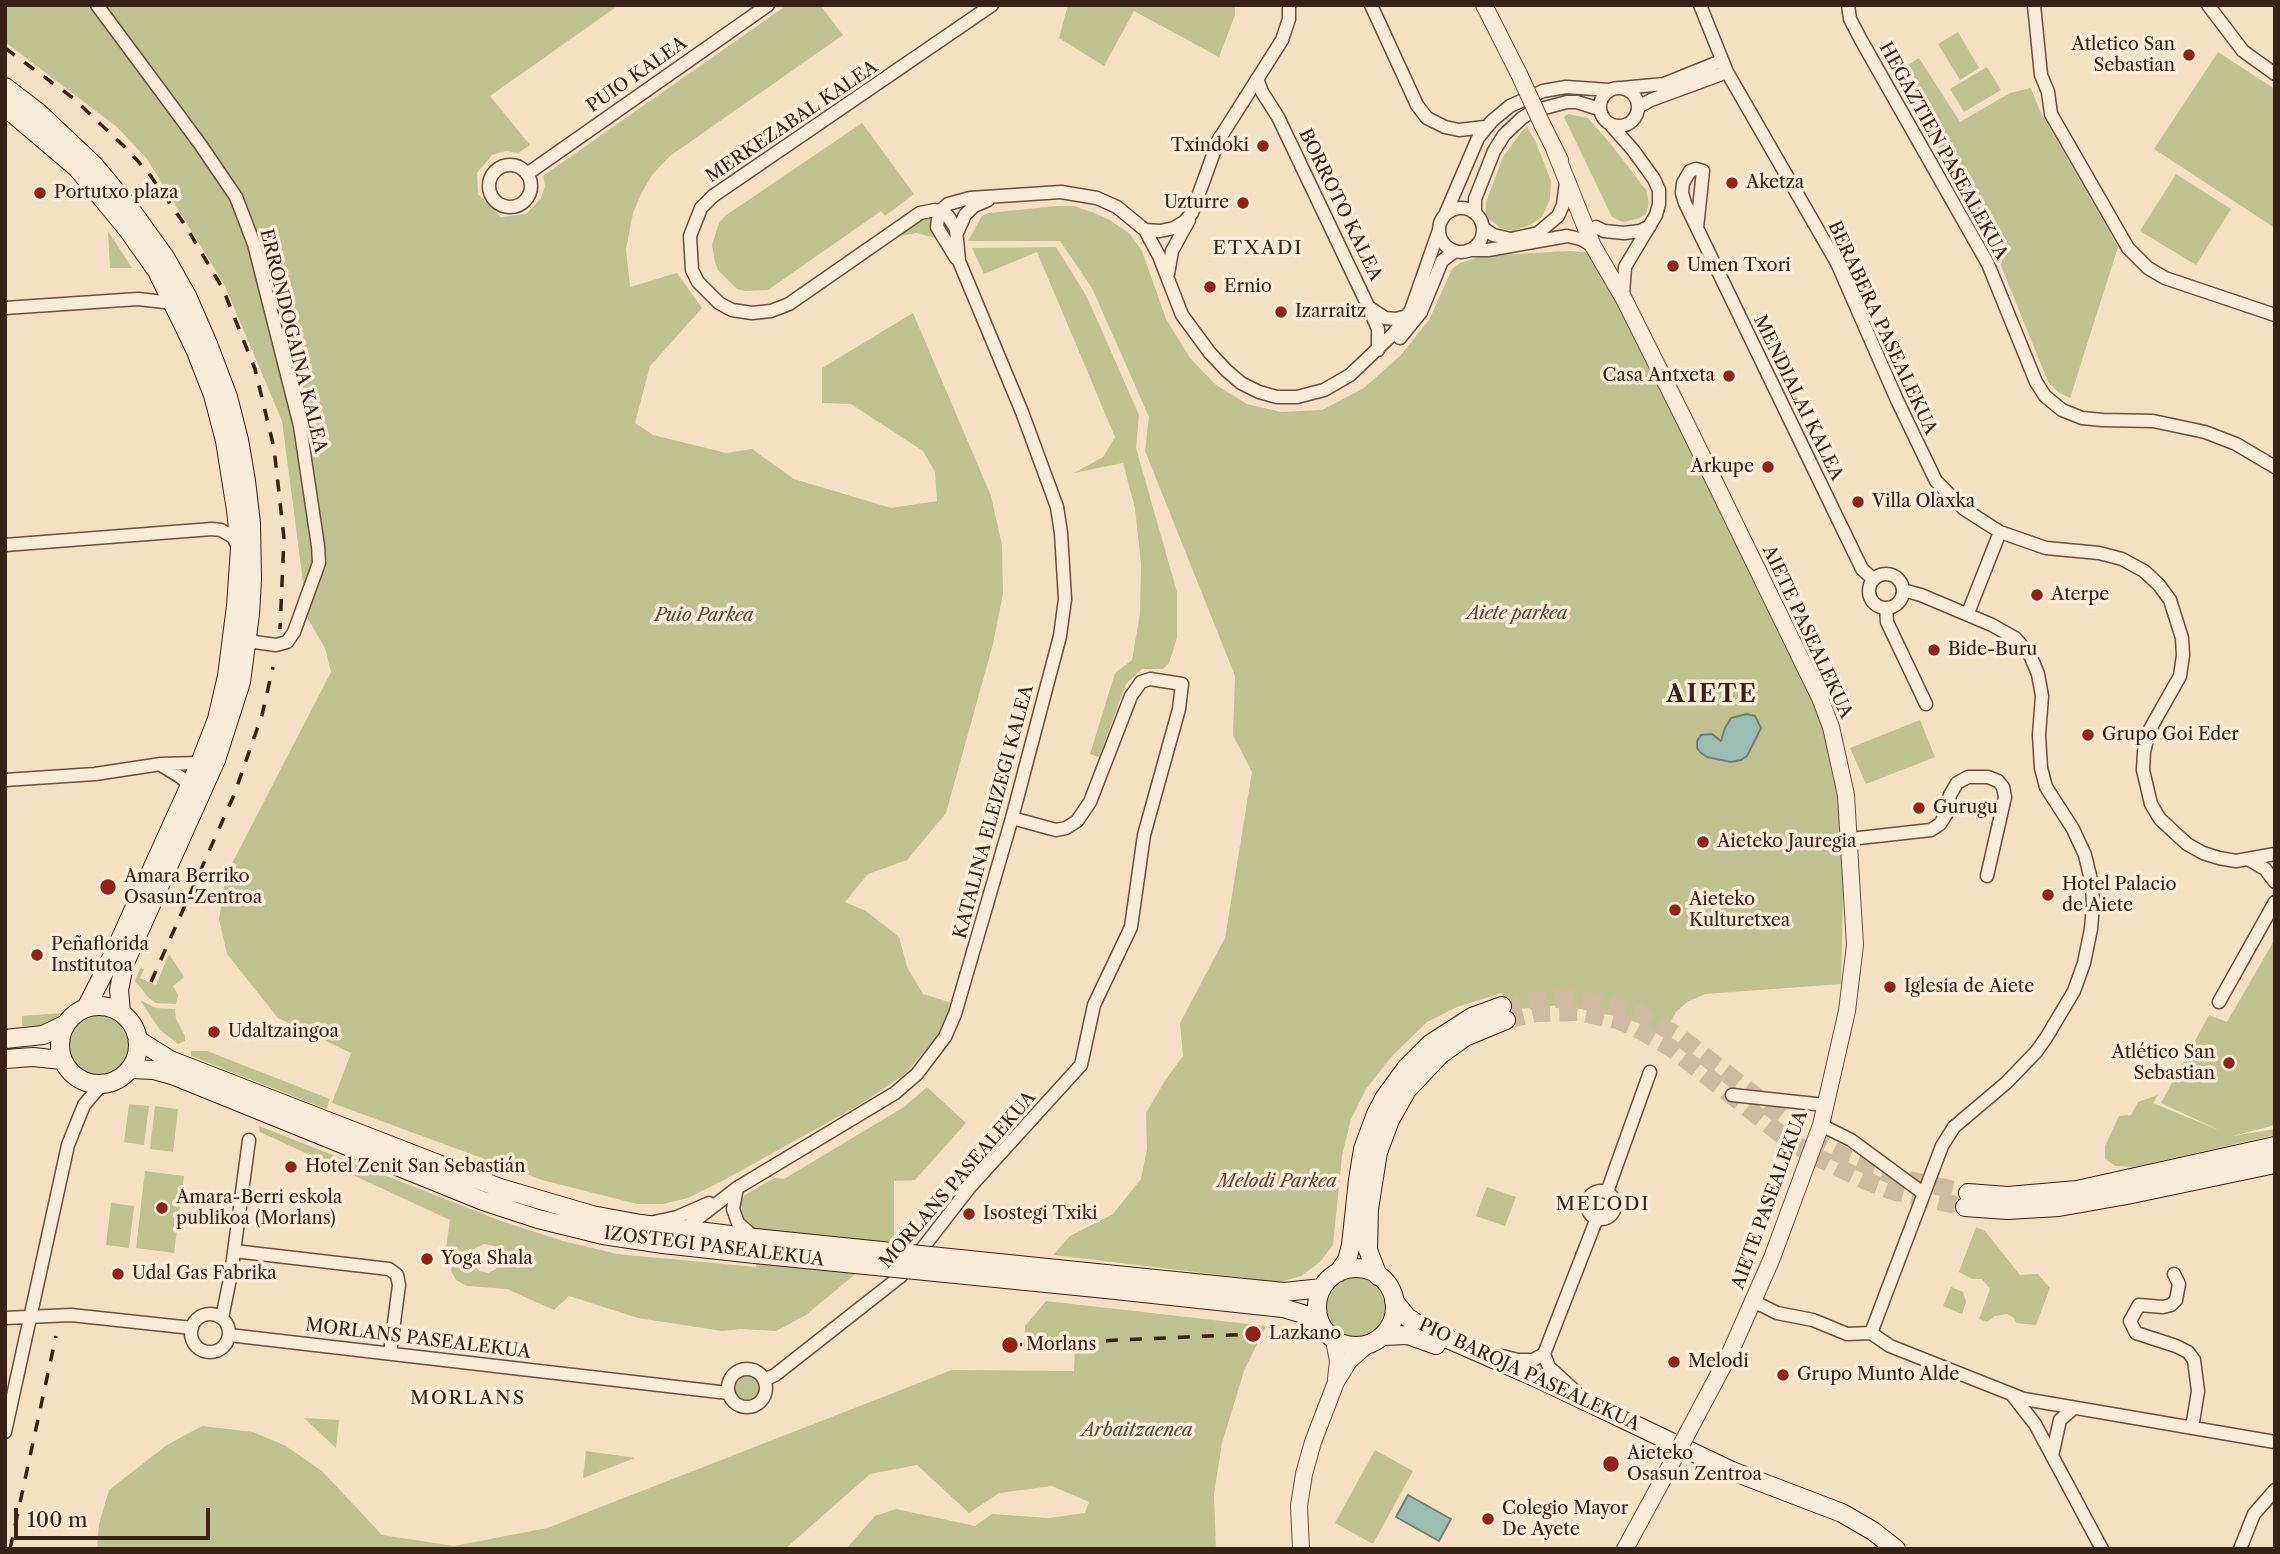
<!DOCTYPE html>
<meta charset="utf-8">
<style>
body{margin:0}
#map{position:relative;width:2280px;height:1554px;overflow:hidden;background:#f4e0c2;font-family:"Libre Caslon Text",serif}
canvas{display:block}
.frame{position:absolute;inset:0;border:7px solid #382116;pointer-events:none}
.scale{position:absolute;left:14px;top:1508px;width:196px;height:32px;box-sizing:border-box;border:4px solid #382116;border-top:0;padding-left:9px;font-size:21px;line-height:24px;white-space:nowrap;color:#382116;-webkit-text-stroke:5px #f8ebd7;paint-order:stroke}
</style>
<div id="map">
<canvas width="2280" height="1554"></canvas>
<div class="frame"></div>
<div class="scale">100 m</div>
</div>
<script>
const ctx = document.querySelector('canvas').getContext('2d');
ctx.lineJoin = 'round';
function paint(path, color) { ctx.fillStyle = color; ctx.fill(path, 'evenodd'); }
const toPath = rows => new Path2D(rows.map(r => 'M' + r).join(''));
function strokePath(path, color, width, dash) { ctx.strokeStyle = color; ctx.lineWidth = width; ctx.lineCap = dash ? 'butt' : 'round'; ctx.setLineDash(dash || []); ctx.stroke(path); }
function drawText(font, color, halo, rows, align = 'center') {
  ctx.font = font + ' "Libre Caslon Text",serif'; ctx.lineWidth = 7; ctx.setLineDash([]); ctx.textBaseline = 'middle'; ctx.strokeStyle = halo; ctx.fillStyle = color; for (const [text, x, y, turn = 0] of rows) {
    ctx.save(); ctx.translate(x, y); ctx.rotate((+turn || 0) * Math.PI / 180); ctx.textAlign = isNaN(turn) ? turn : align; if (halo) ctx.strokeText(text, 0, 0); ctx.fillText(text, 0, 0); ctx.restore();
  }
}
const green = toPath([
 [5,5,619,5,490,96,530,145,518,153,506,151,492,155,477,173,478,194,501,217,526,214,541,198,545,186,543,176,787,5,820,5,843,35,670,156,652,175,642,192,633,213,626,249,630,287,677,273,702,308,650,366,635,423,653,435,726,453,752,449,794,479,891,508,937,501,935,472,923,451,851,404,822,403,822,368,913,313,991,496,1002,545,1003,594,993,644,946,813,907,860,868,874,845,902,866,911,899,937,907,967,923,994,952,1003,944,1024,933,1041,905,1074,861,1104,726,1179,688,1198,663,1204,637,1204,542,1180,332,1103,351,1053,278,1018,227,954,219,919,226,875,331,672,325,648,308,619,282,421,224,284,147,159,117,127,5,42],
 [1068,5,1235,5,1235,15,1219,57,1134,11,1104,66,1059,38],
 [1958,32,1979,68,1960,80,1938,44],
 [2218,52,2275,89,2275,228,2154,149],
 [1919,58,1960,122,2010,93,2031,88,2040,111,2118,247,2070,398,2058,392,2048,382,1989,236,1895,73],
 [1987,67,2001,90,1964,112,1950,89],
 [1568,114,1588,118,1610,143,1646,190,1649,203,1646,214,1637,219,1623,222,1612,217,1564,117],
 [862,123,914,194,885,216,881,211,768,290,745,291,737,289,718,270,715,262,712,245,719,223,725,216],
 [1527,127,1536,142,1551,181,1550,199,1542,217,1530,225,1513,231,1500,228,1486,216,1486,202,1503,157,1522,131],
 [2176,174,2231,209,2196,265,2140,231],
 [1056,206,1074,206,1092,212,1110,220,1130,234,1142,251,1166,319,1190,358,1216,385,1247,404,1281,412,1322,410,1364,388,1400,356,1429,320,1452,269,1460,263,1482,256,1568,251,1586,252,1594,257,1815,695,1833,753,1840,804,1844,849,1841,984,1705,994,1687,1002,1676,1012,1665,1033,1629,1019,1561,1005,1507,1010,1502,993,1457,1007,1427,1022,1393,1055,1366,1089,1351,1119,1342,1156,1333,1245,1320,1262,1301,1276,1280,1282,1053,1255,1070,1236,1113,1214,1141,1179,1147,1149,1146,1113,1166,1079,1183,1056,1180,1023,1225,938,1252,772,1233,735,1235,676,1145,451,1149,417,1092,288,1060,241,968,241,982,216,989,213],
 [932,216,931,223,935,238,917,233,900,236,898,232,918,219],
 [108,231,132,268,110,268],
 [1056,247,1087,297,1139,415,1136,448,1177,592,1177,638,1169,663,1163,669,1142,669,1126,684,1099,757,1090,754,1115,673,1132,660,1140,614,1141,564,1135,508,1123,463,1074,473,1103,457,1115,437,1037,252,984,274,972,248],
 [1920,720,1935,757,1866,784,1850,748],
 [2275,939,2275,1125,2233,1136,2275,1129,2275,1135,2133,1167,2116,1166,2105,1159,2105,1146,2119,1116,2131,1115,2138,1102,2158,1095,2153,1103,2221,1131,2161,1103,2209,1015,2227,1022],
 [169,954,184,977,173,986,178,995,176,1004,156,1003,149,998,135,981,140,968,144,969,140,978,156,985],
 [140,1000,156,1008,175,1009,176,1019,185,1036,185,1041,178,1044,160,1030],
 [62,1013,55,1020,43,1025,22,1026,22,1016],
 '69 1045a30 30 0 1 1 60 0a30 30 0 1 1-60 0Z',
 [191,1051,207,1051,330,1099,326,1109,191,1056],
 [927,1087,966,1123,915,1180,894,1181,894,1242,806,1315,776,1331,741,1329,722,1331,638,1318,569,1296,554,1310,507,1289,467,1286,456,1280,451,1271,452,1258,445,1256,450,1220,260,1132,259,1126,501,1221,563,1241,617,1254,756,1267,757,1231,743,1218,741,1201,745,1195,774,1178,784,1179,904,1107],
 [484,1244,494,1246,500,1258,496,1269,488,1273,479,1271,472,1262,475,1248],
 [129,1104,149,1106,144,1145,124,1142],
 [155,1106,178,1109,173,1152,150,1149],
 [145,1171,184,1176,174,1253,136,1248],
 [1487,1187,1516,1197,1505,1226,1476,1216],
 [111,1203,134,1206,129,1248,106,1245],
 [1976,1227,1985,1231,2020,1275,2038,1274,2050,1288,2036,1325,2016,1323,2014,1318,2007,1314,1995,1316,1987,1322,1979,1319,1990,1289,1982,1279,1972,1279,1959,1272],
 '1327 1307a29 29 0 1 1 58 0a29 29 0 1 1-58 0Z',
 [1951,1287,1963,1292,1966,1302,1962,1314,1943,1306],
 [1046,1301,1266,1326,1244,1371,1222,1443,1214,1494,1216,1549,846,1549,875,1516,896,1509,975,1526,992,1514,1049,1518,1085,1513,1089,1502,1052,1486,999,1493,969,1513,917,1465,870,1474,785,1549,97,1549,99,1524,109,1490,167,1445,202,1426,253,1432,286,1446,323,1472,382,1535,454,1546,547,1528,952,1370,1074,1371,1075,1351,1024,1349,1025,1326],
 '735 1388a12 12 0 1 1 24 0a12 12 0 1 1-24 0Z',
 [304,1418,339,1420,336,1448],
 [1375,1450,1413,1471,1373,1544,1335,1523],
 [586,1451,635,1458,583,1478]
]);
const water = toPath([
 [1747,714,1755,716,1761,728,1747,756,1741,760,1731,762,1707,757,1701,753,1697,748,1697,741,1701,735,1712,734,1721,741,1725,728,1731,718,1747,714],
 [1408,1495,1451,1519,1439,1541,1396,1517,1408,1495]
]);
const secondaryTunnel = toPath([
 [1502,1006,1535,999,1579,999,1621,1007,1642,1015,1680,1037,1795,1127,1819,1143,1844,1156,1896,1177,1968,1193],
 [1506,1020,1537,1013,1577,1012,1617,1020,1636,1028,1671,1048,1787,1139,1812,1155,1864,1180,1892,1191,1965,1207]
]);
const minor = toPath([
 [97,5,200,144,236,197,254,244,300,426,318,546,319,563,294,632,287,642,276,645,247,641,242,644],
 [1371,5,1417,105,1427,118,1445,127,1459,130,1485,127],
 [1700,5,1727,72,1837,263,1897,400,1936,481,1964,509,2000,532,2046,548,2099,553,2122,559,2144,571,2159,585,2170,600,2182,638,2183,655,2180,676,2149,731,2144,752,2143,770,2151,804,2160,819,2187,844,2203,853,2219,858,2236,861,2275,854],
 [1848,5,1850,19,1861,40,1988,264,2036,382,2045,396,2062,410,2082,418,2103,420,2153,421,2205,432,2236,444,2275,467],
 [2034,5,2041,75,2048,92,2051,114,2128,248,2148,268,2165,278,2275,315],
 [2208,5,2243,51,2275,74],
 [1257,79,1262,92,1278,117,1369,308,1378,329,1378,350],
 '1600 107a19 19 0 1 1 38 0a19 19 0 1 1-38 0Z',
 [1622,88,1664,84,1721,61],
 [1638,107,1651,100,1727,72],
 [1610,124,1633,150,1654,179,1659,190,1659,204,1656,215,1625,267,1623,295],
 '489 186a21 21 0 1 1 42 0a21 21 0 1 1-42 0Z',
 [527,174,768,5],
 '1439 230a22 22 0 1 1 44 0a22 22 0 1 1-44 0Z',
 [1475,213,1475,199,1494,151,1504,135,1522,118,1533,111,1567,102,1577,102,1599,109],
 [1445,215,1478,138,1492,121,1510,106,1543,91,1566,87,1609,90],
 [1596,227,1604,231,1624,233,1640,231,1650,226],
 [1483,228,1493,235,1511,239,1538,233,1558,216,1563,205,1566,182],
 [1697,228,1703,171,1696,169,1690,171,1683,183,1682,193,1685,203,1697,228,1862,569,1873,579],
 [1145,230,1160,231,1174,228,1184,222,1192,213,1218,141,1282,40,1289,19,1289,5],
 [957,233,965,215,974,206,988,200],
 [1469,250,1488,250,1567,236,1581,239,1593,246],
 [956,258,937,227,939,212,948,204,970,198,1061,192,1097,198,1117,207,1145,230,1159,256,1182,315,1210,353,1227,371,1241,383,1259,392,1277,397,1297,397,1324,390,1350,375,1394,333,1411,310,1439,230],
 [1168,274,1172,251,1189,220],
 [5,308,138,299,173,303],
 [1370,308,1385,318,1396,319,1411,315],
 [1400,338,1421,312,1442,261,1455,251],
 [5,545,212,529,221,530,233,537,238,546],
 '1869 591a17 17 0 1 1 34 0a17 17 0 1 1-34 0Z',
 [1886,608,1887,622,1926,704],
 [1968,613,2000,532],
 [161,765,179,776,185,781,188,790],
 [5,780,95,774,161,764,200,763,204,769],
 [1850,839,1931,830,1940,824,1947,813,1950,795,1957,783,1968,777,1988,777,1998,781,2003,787,2005,797,1987,876],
 [2248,859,2265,869,2275,882],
 [2219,1002,2275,902],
 [1732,1095,1825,1105],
 [1821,1125,1851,1140,1923,1193],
 [737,1188,733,1209,738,1223,755,1238],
 '1587 1205a14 14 0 1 1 28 0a14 14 0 1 1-28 0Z',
 [1607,1192,1650,1072],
 [654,1222,677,1217,709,1203],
 [683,1230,737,1188,895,1093,917,1074,945,1037,955,1014,1012,818,1060,636,1065,599,1061,533,1057,507,1022,412,959,261,956,229,948,216,935,210,920,213,789,304,771,311,752,313,732,310,719,303,698,282,692,270,690,236,701,208,713,196,992,5],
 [234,1251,389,1269,397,1275,399,1285,390,1353],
 [2174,1274,2179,1284,2176,1300,2171,1305,2163,1307,2139,1305,2130,1321,2136,1333,2176,1346,2188,1352,2194,1360,2198,1391,2192,1428],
 [1753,1301,1777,1313,1813,1320,1847,1334,1871,1333,1890,1346,2024,1399,2275,1442],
 '191 1333a19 19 0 1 1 38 0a19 19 0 1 1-38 0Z',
 [5,1318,71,1315,192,1328],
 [222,1318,231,1274,249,1140],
 [1871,1333,1942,1146,1954,1127,2006,1083,2036,1052,2046,1038,2074,991,2084,963,2091,929,2093,905,2092,884,2085,855,2073,829,2046,787,2041,768,2039,735,2042,696,2038,674,2030,655,2015,638,1992,625,1921,595,1903,590],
 [229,1335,728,1393],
 [1544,1354,1597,1218],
 [1502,1356,1518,1360,1533,1360,1544,1354,1549,1367,1575,1391],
 '728 1388a19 19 0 1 1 38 0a19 19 0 1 1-38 0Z',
 [764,1380,775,1375,901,1276,970,1187,1081,1065,1094,1005,1131,927,1144,835,1179,709,1182,684,1150,679,1141,682,1131,696,1090,802,1077,821,1066,828,1056,830,1012,818],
 [2013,1396,2035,1424,2102,1549],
 [5,1432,68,1145,84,1105,102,1084],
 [2052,1456,2060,1420,2074,1408],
 [2240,1549,2254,1514,2275,1490]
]);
const tertiary = toPath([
 [1484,5,1519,74],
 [1542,124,1560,160],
 [1555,151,1593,246,1624,299,1686,423,1820,698,1831,727,1846,795,1855,945,1847,1011,1821,1125,1772,1258,1730,1353,1688,1432],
 [1334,1340,1338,1361,1336,1379],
 [1301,1549,1299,1506,1304,1474,1313,1442,1336,1382,1349,1361,1367,1345],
 [1625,1549,1669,1468]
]);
const secondary = toPath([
 [5,87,39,113,94,165,129,207,165,257,188,298,208,344,228,397,239,440,246,481,251,523,252,580,250,614,241,682,216,760,124,965,119,990,121,1012],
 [5,107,77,168,128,230,157,271,195,349,213,395,225,441,236,510,240,548,236,606,227,676,217,719,200,763,114,953,86,1008],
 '60 1045a39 39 0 1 1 78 0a39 39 0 1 1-78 0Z',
 [5,1039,43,1035,64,1025],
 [138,1040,170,1060,500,1188,592,1215,641,1224,755,1238],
 [5,1059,33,1057,62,1060],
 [130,1069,154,1070,172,1075,483,1201,538,1219,603,1235,663,1244,755,1254],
 [1968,1193,2008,1196,2077,1190,2275,1146],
 [1965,1207,2007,1210,2059,1207,2127,1195,2275,1164],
 '1317 1307a39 39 0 1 1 78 0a39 39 0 1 1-78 0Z',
 [1338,1273,1347,1260,1351,1245,1358,1180,1363,1149,1376,1114,1385,1097,1407,1067,1430,1044,1472,1017,1502,1006],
 [1106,1274,1284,1292,1322,1288],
 [1378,1276,1368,1250,1369,1209,1378,1152,1390,1120,1407,1090,1440,1055,1465,1037,1506,1020],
 [1106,1289,1283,1308,1303,1314,1321,1325],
 [1394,1301,1407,1317,1425,1329,1537,1378,1732,1471,1842,1513,1873,1531,1896,1549],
 [1382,1336,1408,1335,1436,1345]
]);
const rail = toPath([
 [5,48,73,98,128,150,150,175,185,225,223,289,255,369,274,448,284,538,280,629],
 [151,982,234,795,262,715,273,667],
 [1010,1345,1253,1334],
 [10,1549,56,1336]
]);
const tertiaryBridge = toPath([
 [1519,74,1542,124],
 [1669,1468,1688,1432]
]);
const secondaryBridge = toPath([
 [755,1238,1106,1274],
 [755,1254,1106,1289]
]);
const markers = [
 [2189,55,7,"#8f2418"],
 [1263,146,7,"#8f2418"],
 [1732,183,7,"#8f2418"],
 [40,193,7,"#8f2418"],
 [1243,203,7,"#8f2418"],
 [1673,266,7,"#8f2418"],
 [1210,287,7,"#8f2418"],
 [1281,312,7,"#8f2418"],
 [1729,376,7,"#8f2418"],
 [1768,467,7,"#8f2418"],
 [1858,502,7,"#8f2418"],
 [2037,595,7,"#8f2418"],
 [1934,650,7,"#8f2418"],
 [2088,735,7,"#8f2418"],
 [1919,808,7,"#8f2418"],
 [1703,842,7,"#8f2418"],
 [108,887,9,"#8f2418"],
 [2048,895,7,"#8f2418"],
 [1675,910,7,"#8f2418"],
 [37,955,7,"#8f2418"],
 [1890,987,7,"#8f2418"],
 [214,1032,7,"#8f2418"],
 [2229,1063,7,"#8f2418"],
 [291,1167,7,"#8f2418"],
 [162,1208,7,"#8f2418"],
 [969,1214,7,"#8f2418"],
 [427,1259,7,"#8f2418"],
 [118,1274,7,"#8f2418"],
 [1253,1334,9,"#8f2418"],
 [1010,1345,9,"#8f2418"],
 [1674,1362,7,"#8f2418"],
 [1783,1375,7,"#8f2418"],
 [1611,1464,9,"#8f2418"],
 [1488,1519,7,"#8f2418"]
];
const poiNames = [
 ["Atletico San",2175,45,"right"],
 ["Sebastian",2175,66,"right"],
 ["Txindoki",1249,146,"right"],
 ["Aketza",1746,183],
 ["Portutxo plaza",54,193],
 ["Uzturre",1229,203,"right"],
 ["Umen Txori",1687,266],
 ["Ernio",1224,287],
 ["Izarraitz",1295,312],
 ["Casa Antxeta",1715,376,"right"],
 ["Arkupe",1754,467,"right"],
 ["Villa Olaxka",1872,502],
 ["Aterpe",2051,595],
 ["Bide-Buru",1948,650],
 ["Grupo Goi Eder",2102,735],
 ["Gurugu",1933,808],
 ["Aieteko Jauregia",1717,842],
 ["Amara Berriko",124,877],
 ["Osasun-Zentroa",124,898],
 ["Hotel Palacio",2062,885],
 ["de Aiete",2062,906],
 ["Aieteko",1689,900],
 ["Kulturetxea",1689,921],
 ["Peñaflorida",51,945],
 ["Institutoa",51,966],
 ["Iglesia de Aiete",1904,987],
 ["Udaltzaingoa",228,1032],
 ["Atlético San",2215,1053,"right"],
 ["Sebastian",2215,1074,"right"],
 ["Hotel Zenit San Sebastián",305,1167],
 ["Amara-Berri eskola",176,1198],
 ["publikoa (Morlans)",176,1219],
 ["Isostegi Txiki",983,1214],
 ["Yoga Shala",441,1259],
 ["Udal Gas Fabrika",132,1274],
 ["Lazkano",1269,1334],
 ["Morlans",1026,1345],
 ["Melodi",1688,1362],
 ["Grupo Munto Alde",1797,1375],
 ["Aieteko",1627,1454],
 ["Osasun Zentroa",1627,1475],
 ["Colegio Mayor",1502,1509],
 ["De Ayete",1502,1530]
];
const streetNames = [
 ["PUIO KALEA",637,75,-35],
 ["MERKEZABAL KALEA",792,122,-34],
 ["HEGAZTIEN PASEALEKUA",1943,151,61],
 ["BORROTO KALEA",1340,205,64],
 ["BERABERA PASEALEKUA",1882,328,65],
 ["ERRONDOGAINA KALEA",293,341,76],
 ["MENDIALAI KALEA",1798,398,64],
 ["AIETE PASEALEKUA",1807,632,65],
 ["KATALINA ELEIZEGI KALEA",994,812,-75],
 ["MORLANS PASEALEKUA",958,1180,-49],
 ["AIETE PASEALEKUA",1770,1200,-70],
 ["IZOSTEGI PASEALEKUA",714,1247,7],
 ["MORLANS PASEALEKUA",418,1339,7],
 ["PIO BAROJA PASEALEKUA",1529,1375,25]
];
const parkNames = [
 ["Aiete parkea",1517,614],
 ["Puio Parkea",704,616],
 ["Melodi Parkea",1277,1182],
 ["Arbaitzaenea",1137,1431]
];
const neighbourhoodNames = [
 ["ETXADI",1258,249],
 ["MELODI",1603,1205],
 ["MORLANS",468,1399]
];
const districtNames = [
 ["AIETE",1712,695]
];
paint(green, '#c0c190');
paint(water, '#9cbdb2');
strokePath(water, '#747f74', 2);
strokePath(secondaryTunnel, '#cebaa0', 18, [18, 9]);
strokePath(minor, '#675141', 15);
strokePath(tertiary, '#675141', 18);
strokePath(secondary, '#382116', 20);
strokePath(minor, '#f8ebd7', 12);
strokePath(tertiary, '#f8ebd7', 16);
strokePath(secondary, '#f8ebd7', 18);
strokePath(rail, '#382116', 3.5, [12, 12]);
strokePath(tertiaryBridge, '#675141', 18, []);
strokePath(secondaryBridge, '#382116', 20, []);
strokePath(tertiaryBridge, '#f8ebd7', 16);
strokePath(secondaryBridge, '#f8ebd7', 18);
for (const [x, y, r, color] of markers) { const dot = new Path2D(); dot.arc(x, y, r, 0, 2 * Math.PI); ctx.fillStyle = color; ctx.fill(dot); strokePath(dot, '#f8ebd7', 2.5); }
drawText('18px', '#382116', '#f8ebd7', poiNames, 'left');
drawText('18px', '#382116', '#f8ebd7', streetNames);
drawText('italic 18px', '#5a4934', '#f8ebd7', parkNames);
ctx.letterSpacing = '2px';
drawText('19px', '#382116', '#f8ebd7', neighbourhoodNames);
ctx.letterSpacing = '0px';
ctx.letterSpacing = '2px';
drawText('bold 24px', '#382116', '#f8ebd7', districtNames);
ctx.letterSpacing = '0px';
</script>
